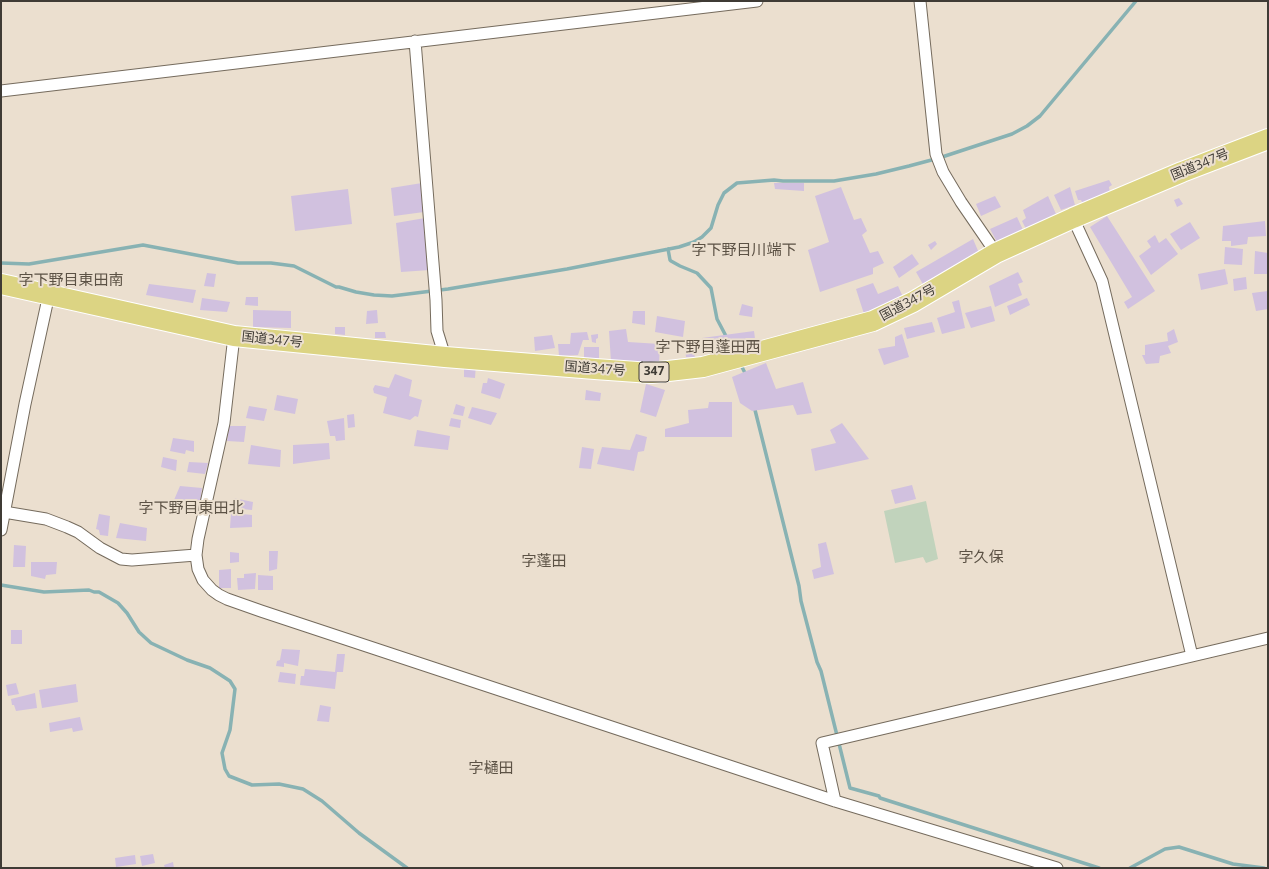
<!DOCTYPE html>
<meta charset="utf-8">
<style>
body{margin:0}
#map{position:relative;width:1269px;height:869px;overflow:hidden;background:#ebdfcf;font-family:"Open Sans",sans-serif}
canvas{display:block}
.frame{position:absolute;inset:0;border:2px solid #3f3b35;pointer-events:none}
</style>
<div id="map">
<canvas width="1269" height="869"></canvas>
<div class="frame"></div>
</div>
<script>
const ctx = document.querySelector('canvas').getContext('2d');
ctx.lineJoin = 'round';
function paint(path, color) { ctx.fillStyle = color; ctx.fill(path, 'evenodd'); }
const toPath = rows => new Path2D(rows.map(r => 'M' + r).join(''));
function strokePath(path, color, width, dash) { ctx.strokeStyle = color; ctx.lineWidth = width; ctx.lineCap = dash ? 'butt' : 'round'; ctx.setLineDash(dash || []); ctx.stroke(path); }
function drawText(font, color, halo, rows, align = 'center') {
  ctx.font = font + ' "Open Sans","Noto Sans JP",sans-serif'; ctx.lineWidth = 4; ctx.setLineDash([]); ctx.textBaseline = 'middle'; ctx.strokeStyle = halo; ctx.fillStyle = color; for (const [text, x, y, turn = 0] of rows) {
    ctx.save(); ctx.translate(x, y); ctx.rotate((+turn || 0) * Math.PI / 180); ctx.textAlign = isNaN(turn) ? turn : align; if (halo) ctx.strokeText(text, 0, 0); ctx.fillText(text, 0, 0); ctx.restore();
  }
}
const green = toPath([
 [926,501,938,559,926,563,923,557,895,563,884,511]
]);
const stream = toPath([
 [668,249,670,260,671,261,680,266,697,273,711,288,717,319,727,338],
 [1,263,29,264,143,245,238,263,271,263,294,266,336,287,339,287,356,292,374,295,392,296,448,289,567,269,679,247,694,242,702,237,711,228,718,205,724,193,737,183,774,180,783,181,834,181,876,174,909,166,939,158,1012,134,1027,126,1040,116,1136,1],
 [740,363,746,375],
 [754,406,799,586,801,601,817,662,821,671,850,788,879,796,880,798,1099,868],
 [1,585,44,592,89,590,94,592,99,592,118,603,127,613,139,632,151,643,187,660,210,668,230,681,235,689,230,730,222,753,225,769,229,776,252,785,279,784,303,789,322,801,359,833,407,868],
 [1130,868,1165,849,1179,847,1233,864,1264,868]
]);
const building = toPath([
 [1109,180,1112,185,1109,187,1110,193,1083,204,1081,200,1078,200,1075,191],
 [422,183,424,212,394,216,391,188],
 [774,183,804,183,804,191,775,189],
 [841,187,854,220,861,218,867,231,862,235,870,253,878,251,884,263,873,268,873,274,820,292,808,250,829,242,815,196],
 [1070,187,1075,205,1061,210,1054,195],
 [348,189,352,224,295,231,291,196],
 [995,196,1001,207,981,216,976,204],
 [1048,196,1056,214,1026,229,1022,221,1026,218,1023,210],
 [1179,198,1183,204,1177,207,1174,200],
 [1107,216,1155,291,1128,309,1124,302,1132,297,1090,227],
 [1017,217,1023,230,997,242,990,229],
 [425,218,430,270,401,272,396,223],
 [1265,221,1266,236,1248,237,1247,244,1231,246,1231,241,1222,241,1223,226],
 [1190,222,1200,238,1181,250,1170,234],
 [1155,235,1159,243,1166,238,1178,254,1151,275,1139,256,1151,247,1147,241],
 [973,239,979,253,924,286,916,272],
 [935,241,937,244,931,250,928,245],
 [1225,247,1243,249,1242,265,1224,264],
 [1255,251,1268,253,1268,274,1254,274],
 [912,254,919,264,899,278,893,267],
 [1225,269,1228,284,1201,290,1198,274],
 [1018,272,1023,282,1018,284,1022,295,995,307,989,286],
 [207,273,216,274,214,287,204,286],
 [1246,277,1247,289,1234,291,1233,279],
 [873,283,878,294,898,286,903,297,864,314,856,289],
 [149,284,196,290,193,303,146,295],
 [1268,291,1268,309,1256,311,1252,293],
 [246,297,258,297,258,306,245,305],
 [202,298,230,302,227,312,200,310],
 [1027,298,1030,305,1010,315,1007,306],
 [959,300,965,328,942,334,937,318,955,312,952,302],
 [742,304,753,307,752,317,739,315],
 [991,306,995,321,971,328,965,313],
 [253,310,291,311,291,328,253,327],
 [377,310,378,323,366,324,367,311],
 [633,311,645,311,645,325,632,323],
 [657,316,685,321,683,337,655,332],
 [932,322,935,332,907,339,904,328],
 [335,327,345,327,345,335,335,334],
 [626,329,628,342,660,344,659,364,611,362,609,331],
 [1174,329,1178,342,1168,346,1171,353,1160,356,1159,363,1146,364,1142,355,1145,355,1145,345,1168,341,1167,333],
 [754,331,756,346,703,353,702,338],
 [375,332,385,332,386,338,375,338],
 [587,332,589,340,583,340,578,355,559,356,558,344,570,344,571,333],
 [598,334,598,338,596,339,596,343,592,342,591,335],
 [902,334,909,357,884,365,878,349,895,346,895,337],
 [552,335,555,348,535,351,534,337],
 [584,347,599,347,599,358,584,358],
 [692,347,695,357,686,357,685,348],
 [766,363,776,389,803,382,812,413,797,415,793,405,752,411,740,403,732,377],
 [464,364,476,364,475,378,464,377],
 [395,374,412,380,409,396,422,400,418,417,415,416,410,420,383,413,387,397,374,393,373,389,375,385,389,388],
 [488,378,505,384,500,399,481,393,483,383,487,383],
 [646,384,665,390,656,417,640,412],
 [586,390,601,393,600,401,585,400],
 [277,395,298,399,295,414,274,410],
 [709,402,732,402,732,437,665,437,665,429,689,423,688,410,708,408],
 [456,404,465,407,463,416,453,414],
 [249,406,267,409,264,421,246,418],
 [472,407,497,413,491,425,468,418],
 [354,414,355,427,348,428,347,415],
 [344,418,345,440,336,441,335,436,330,436,327,421],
 [451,418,461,420,460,428,449,426],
 [842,423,869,459,815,471,811,449,836,443,830,430],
 [229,426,246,426,244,442,227,441],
 [417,430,450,436,448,450,414,446],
 [636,434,647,437,644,451,638,452,634,471,597,464,602,447,630,450],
 [173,438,194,441,194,452,186,450,185,454,170,451],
 [329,443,330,459,293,464,293,445],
 [251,445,281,450,280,467,248,464],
 [582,447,594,449,591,469,579,468],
 [163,457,177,460,176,471,161,467],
 [189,462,208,463,205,474,187,472],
 [912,485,916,499,895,504,891,490],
 [180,486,202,488,200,503,174,500],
 [234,498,253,502,252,510,232,508],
 [231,513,252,515,252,527,230,528],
 [99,514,110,516,108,536,100,535,99,530,96,529],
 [120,523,147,528,146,541,116,538],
 [826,542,834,574,814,579,812,570,821,567,818,544],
 [14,545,26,546,25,567,13,567],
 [269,551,278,551,277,569,269,571],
 [230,552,239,553,239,562,230,563],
 [31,562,57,562,56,574,46,575,45,579,31,576],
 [231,569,231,588,219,588,219,570],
 [256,573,255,589,238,590,237,578,244,578,244,574],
 [258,575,273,576,273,590,258,590],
 [11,630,22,630,22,644,11,644],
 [282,649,300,650,298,666,284,663,284,667,276,666,277,661,280,660],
 [337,654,345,654,343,672,337,672,335,689,300,685,301,676,304,676,305,669,335,672],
 [280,672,296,674,295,684,278,682],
 [16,683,19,694,8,696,6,685],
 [76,684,78,702,42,708,39,690],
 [35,693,37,708,16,711,14,705,12,705,11,699],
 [320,705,331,707,329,722,317,721],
 [80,717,83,730,73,732,72,728,50,732,49,723],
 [153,854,155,863,142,866,140,856],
 [135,855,136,864,116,867,115,858],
 [173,862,174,868,165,868,164,865]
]);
const street = toPath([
 [920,1,936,154,943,172,961,202,996,253],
 [415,41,436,300,437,331,445,357],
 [1,91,757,1],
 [1073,218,1102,281,1192,656],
 [234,336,224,423,198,539,196,555,198,569,203,580,212,590,219,595,227,599,261,611,835,801,1057,868],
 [4,512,46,519,67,527,78,532,100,548,121,559,132,560,196,555],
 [1,530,25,404,49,294],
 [835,801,822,743,1268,638]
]);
const highway = toPath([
 [1,284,234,336,445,357,595,369,651,373,703,367,873,321,913,302,996,253,1073,218,1182,172,1268,139]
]);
const shields = [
 [654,372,30]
];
const shieldNames = [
 ["347",654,372]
];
const streetNames = [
 ["国道347号",1200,165,-22],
 ["国道347号",908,303,-28],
 ["国道347号",272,340,6],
 ["国道347号",595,369,4]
];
const quarterNames = [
 ["字下野目川端下",744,251],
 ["字下野目東田南",71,281],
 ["字下野目蓬田西",708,348],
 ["字下野目東田北",191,509],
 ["字久保",981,558],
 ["字蓬田",544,562],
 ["字樋田",491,769]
];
paint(green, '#c1d3bc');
strokePath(stream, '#88b2b3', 3.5);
paint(building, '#d1c1df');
strokePath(street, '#756b5d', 13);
strokePath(highway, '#fff', 22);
strokePath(street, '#fff', 11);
strokePath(highway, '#dcd483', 20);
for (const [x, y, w] of shields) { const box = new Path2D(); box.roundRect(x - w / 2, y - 10, w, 20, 3); ctx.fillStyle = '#ebdfcf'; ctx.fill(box); strokePath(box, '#3f3b35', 1); }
drawText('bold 12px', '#3f3b35', null, shieldNames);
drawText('13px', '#3f3b35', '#ebdfcf', streetNames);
drawText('15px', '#5c5245', '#ebdfcf', quarterNames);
</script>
